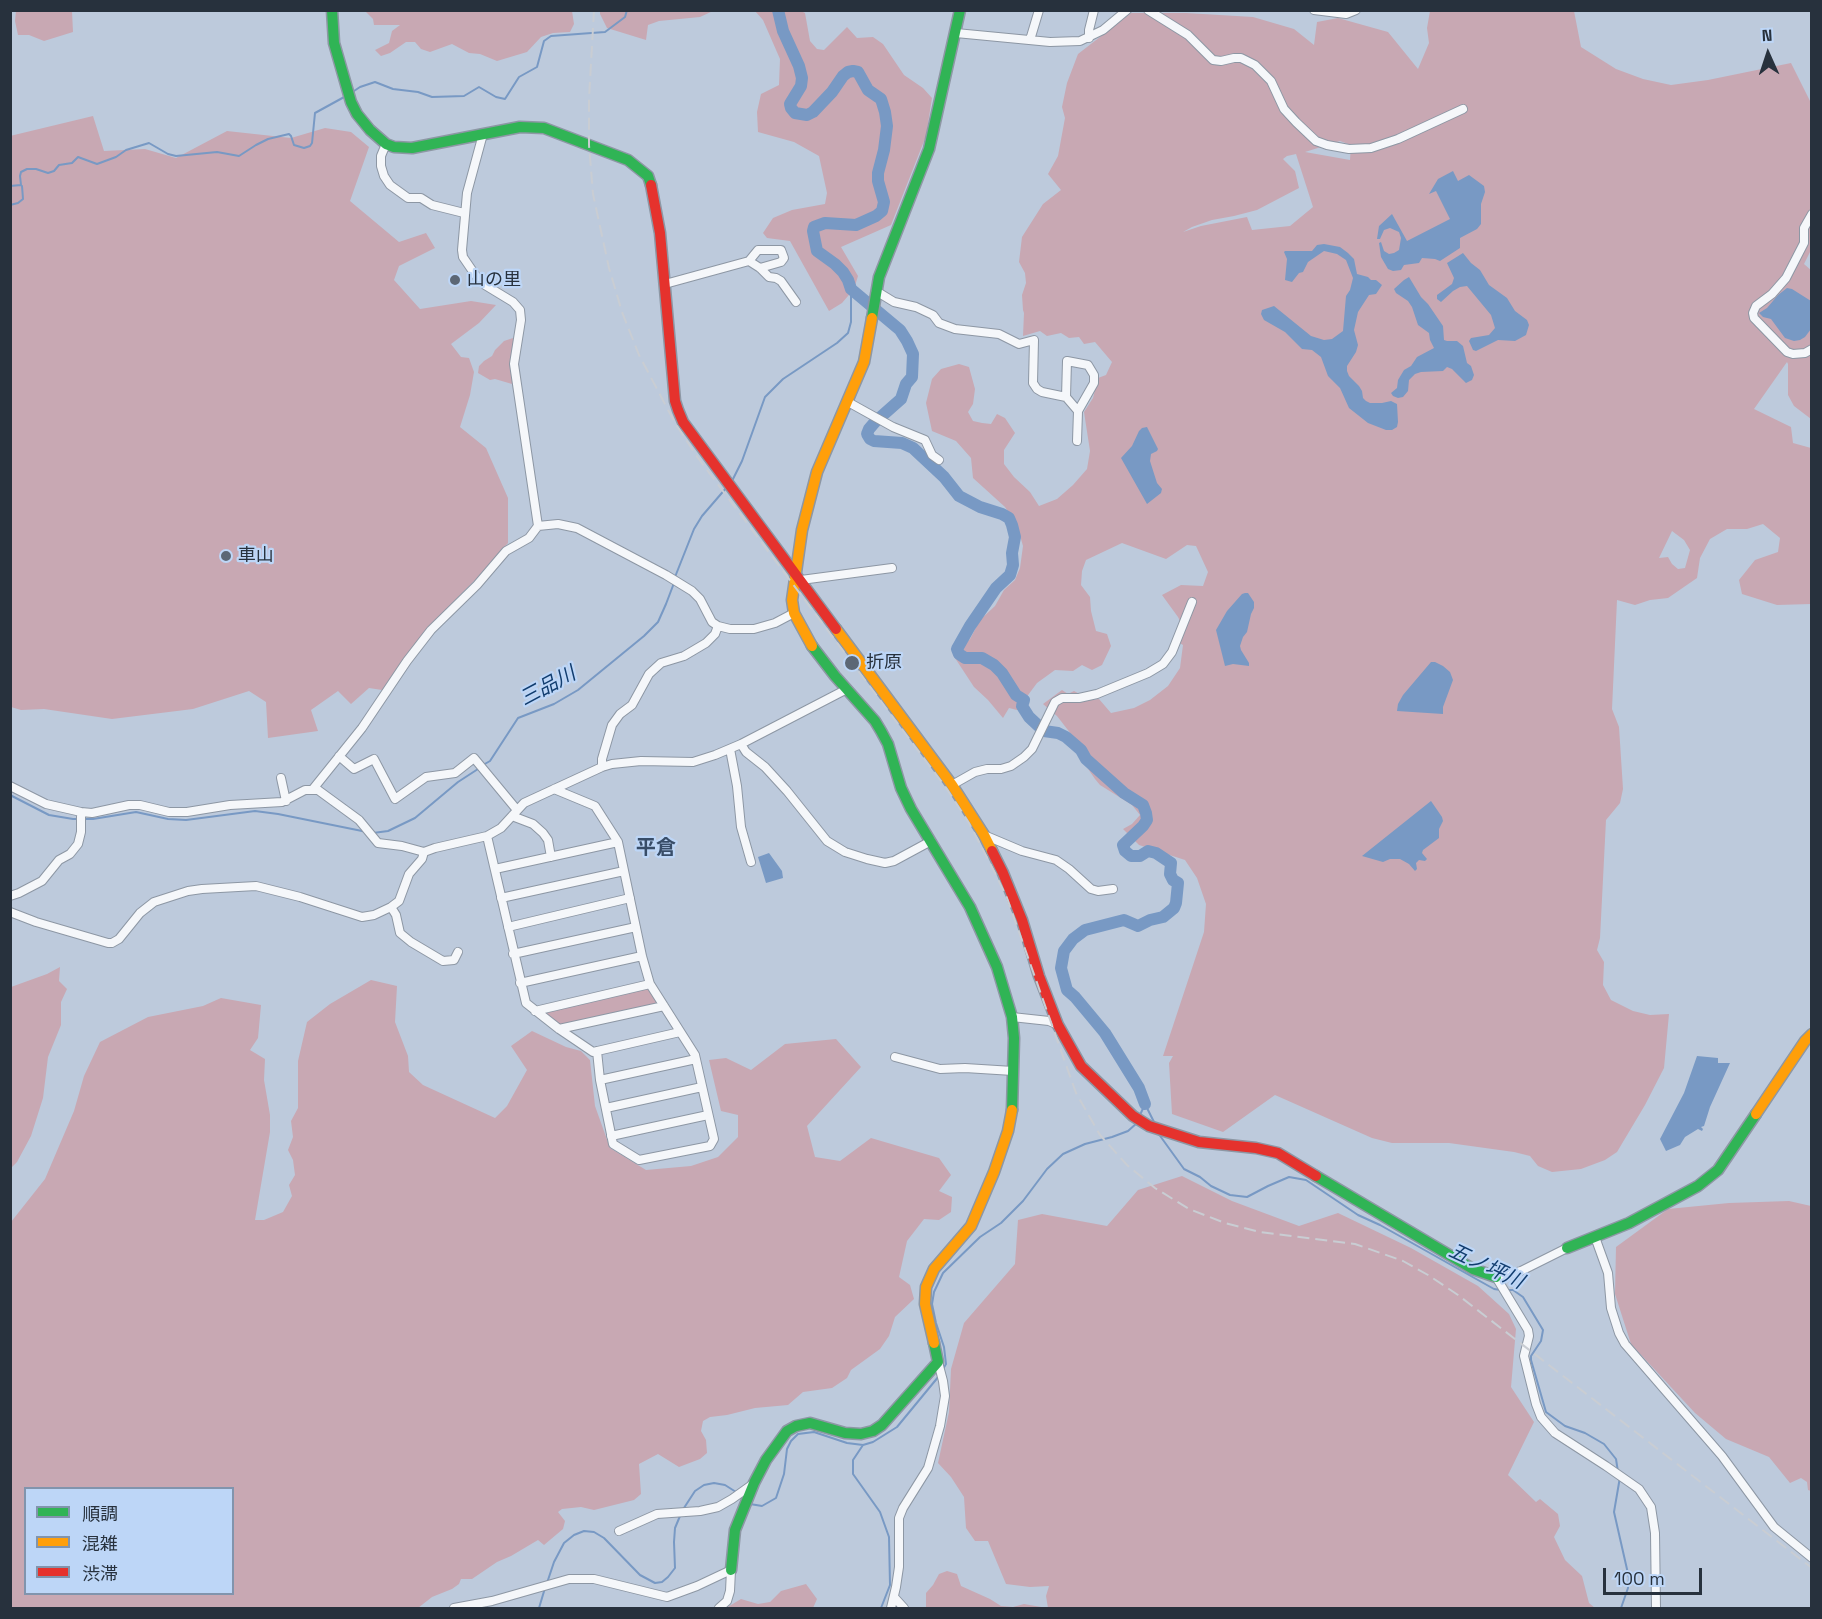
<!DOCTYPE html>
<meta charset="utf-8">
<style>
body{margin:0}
#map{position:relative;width:1822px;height:1619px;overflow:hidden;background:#bdcadc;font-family:"Space Grotesk","Noto Sans JP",sans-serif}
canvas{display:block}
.frame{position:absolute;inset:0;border:12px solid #27313d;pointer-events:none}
.legend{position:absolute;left:24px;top:1487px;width:210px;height:108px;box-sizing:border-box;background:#bdd6f7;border:2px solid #8194ad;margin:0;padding:8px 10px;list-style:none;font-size:18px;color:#27313d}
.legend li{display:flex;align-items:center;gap:12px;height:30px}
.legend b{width:30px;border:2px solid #8194ad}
.north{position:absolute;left:1738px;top:24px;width:60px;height:60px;-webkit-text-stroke:4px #bdd6f7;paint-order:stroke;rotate:357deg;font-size:16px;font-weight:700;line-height:24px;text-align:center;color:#27313d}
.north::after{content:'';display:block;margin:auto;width:21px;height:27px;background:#27313d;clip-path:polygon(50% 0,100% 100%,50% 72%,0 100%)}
.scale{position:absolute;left:1603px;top:1568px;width:99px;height:27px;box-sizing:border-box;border:3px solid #27313d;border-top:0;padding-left:8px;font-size:18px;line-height:21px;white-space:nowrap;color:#27313d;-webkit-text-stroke:4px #bdd6f7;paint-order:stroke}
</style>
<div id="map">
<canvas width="1822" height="1619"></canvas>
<div class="frame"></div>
<ul class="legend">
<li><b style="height:8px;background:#30b455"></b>順調</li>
<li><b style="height:8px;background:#ff9f0a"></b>混雑</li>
<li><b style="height:8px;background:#e5322d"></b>渋滞</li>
</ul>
<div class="north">N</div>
<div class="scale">100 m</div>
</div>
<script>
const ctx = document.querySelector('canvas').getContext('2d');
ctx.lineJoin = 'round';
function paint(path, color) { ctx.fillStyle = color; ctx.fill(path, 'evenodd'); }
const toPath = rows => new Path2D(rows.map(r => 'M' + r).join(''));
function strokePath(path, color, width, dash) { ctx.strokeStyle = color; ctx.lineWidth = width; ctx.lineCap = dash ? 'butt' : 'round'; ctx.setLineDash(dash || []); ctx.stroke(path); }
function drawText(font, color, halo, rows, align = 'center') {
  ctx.font = font + ' "Space Grotesk","Noto Sans JP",sans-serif'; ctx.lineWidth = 4.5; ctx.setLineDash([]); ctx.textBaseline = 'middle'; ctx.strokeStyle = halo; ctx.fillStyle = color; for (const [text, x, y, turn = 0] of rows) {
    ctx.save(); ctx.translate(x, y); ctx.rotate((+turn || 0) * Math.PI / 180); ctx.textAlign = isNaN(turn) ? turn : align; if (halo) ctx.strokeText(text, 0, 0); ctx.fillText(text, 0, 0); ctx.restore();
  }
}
const green = toPath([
 [16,11,72,11,73,32,44,41,29,35,18,35,15,21],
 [365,11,572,11,574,24,570,32,553,33,541,37,527,52,497,61,480,54,469,53,452,44,430,52,421,49,415,42,406,42,390,53,381,56,375,50,389,43,392,31,400,25,374,25,373,19],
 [600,11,600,10,713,11,700,17,659,21,648,25,646,40,607,28,600,14],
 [755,11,801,11,805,13,810,41,817,49,824,50,847,27,857,38,873,37,883,44,904,75,923,88,932,98,926,136,891,225,841,247,858,276,854,289,842,303,829,311,790,241,767,238,763,233,773,218,792,210,825,204,827,193,819,156,794,142,758,132,757,112,761,94,779,85,780,59,763,20],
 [1430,11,1574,11,1581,47,1616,69,1643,79,1671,85,1708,80,1791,63,1811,103,1812,248,1804,264,1812,271,1811,419,1794,406,1788,395,1788,364,1787,362,1754,409,1791,427,1793,443,1811,448,1811,604,1777,605,1742,594,1739,580,1755,560,1778,552,1780,538,1763,524,1747,529,1727,529,1710,539,1700,558,1697,578,1668,598,1650,600,1635,605,1617,600,1612,709,1619,727,1623,789,1620,803,1606,820,1600,938,1597,950,1604,962,1603,985,1611,1000,1633,1011,1650,1015,1669,1014,1664,1068,1645,1105,1617,1152,1605,1160,1581,1169,1552,1172,1538,1166,1530,1156,1514,1152,1449,1143,1392,1143,1372,1138,1275,1095,1223,1132,1172,1114,1169,1063,1173,1056,1163,1056,1204,932,1206,904,1197,878,1185,860,1139,845,1123,829,1132,824,1140,815,1132,805,1100,785,1095,779,1080,757,1071,734,1057,716,1043,704,1062,690,1068,694,1074,691,1091,700,1099,699,1111,713,1134,708,1150,700,1168,686,1180,668,1183,645,1178,642,1184,629,1178,617,1162,595,1181,585,1203,586,1208,572,1196,546,1187,545,1166,559,1122,543,1086,560,1082,571,1081,585,1090,597,1091,611,1096,631,1107,634,1111,646,1102,665,1092,670,1082,665,1073,671,1055,670,1037,683,1017,710,1009,708,1003,718,988,700,974,687,953,655,970,639,980,620,995,606,1004,590,1015,580,1020,568,1023,546,1017,525,1005,507,973,478,971,458,956,441,932,431,926,403,932,379,941,369,959,364,969,367,975,389,973,404,968,412,973,421,982,423,991,424,997,414,1005,418,1015,433,1004,450,1004,464,1014,477,1030,492,1039,506,1057,499,1073,485,1087,469,1090,451,1084,412,1093,398,1098,378,1106,375,1112,362,1095,342,1084,344,1079,337,1069,338,1061,333,1047,336,1040,331,1023,336,1024,313,1023,310,1022,295,1026,283,1025,273,1019,262,1022,237,1043,204,1061,190,1048,174,1058,156,1065,118,1062,107,1067,83,1078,54,1131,13,1186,13,1253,17,1294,29,1314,45,1317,22,1338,18,1388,32,1418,69,1429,43,1427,28],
 [1340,141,1351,145,1350,160,1305,152],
 [1296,154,1313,207,1290,226,1252,230,1247,217,1201,226,1183,232,1192,227,1212,220,1234,216,1257,210,1299,188,1295,171,1283,159,1287,156],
 [1672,531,1684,540,1690,550,1685,568,1678,569,1672,564,1668,557,1659,558],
 [93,116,104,151,145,149,176,158,227,131,291,138,325,128,351,132,369,147,350,201,399,242,426,233,435,248,399,266,394,280,420,309,471,301,496,305,479,323,451,344,461,357,469,358,474,372,470,395,460,427,486,448,508,498,508,543,475,580,429,626,382,690,369,688,351,704,338,691,311,710,318,731,268,738,266,702,249,691,193,709,112,719,44,709,21,710,11,707,10,136],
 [513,338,515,341,514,381,512,384,495,379,490,380,478,373,479,366,484,361,492,356,495,350,504,341],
 [60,967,59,981,67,989,61,1002,61,1025,48,1057,43,1098,31,1136,17,1162,11,1168,11,987,47,974],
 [371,980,397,986,395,1022,408,1056,409,1072,423,1085,495,1118,507,1106,527,1070,511,1046,532,1031,566,1047,581,1051,590,1060,595,1106,610,1148,646,1170,691,1166,718,1157,738,1137,738,1115,721,1111,709,1060,726,1058,751,1070,785,1044,836,1039,861,1067,807,1126,815,1157,840,1161,871,1138,939,1158,951,1175,939,1191,952,1197,951,1212,939,1220,924,1219,907,1241,899,1277,910,1285,914,1299,895,1317,889,1336,880,1349,851,1370,847,1378,832,1388,803,1392,788,1405,755,1408,727,1415,710,1417,703,1421,701,1431,706,1440,707,1453,700,1459,679,1467,658,1454,639,1464,641,1494,634,1500,594,1510,581,1507,562,1509,558,1512,565,1521,563,1529,544,1545,538,1540,511,1556,497,1562,472,1579,461,1579,459,1584,452,1589,432,1597,418,1608,180,1608,178,1607,175,1608,11,1608,11,1222,45,1179,74,1111,84,1076,100,1042,148,1017,203,1006,221,998,261,1005,258,1038,250,1050,265,1059,264,1080,270,1115,270,1132,255,1220,264,1220,283,1212,292,1196,289,1185,295,1175,293,1160,288,1150,293,1137,291,1121,298,1108,298,1061,307,1022,330,1004],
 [26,1488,232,1488,232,1594,26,1594],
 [646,988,648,989,658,1002,655,1005,559,1026,544,1014,545,1011],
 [1182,1176,1232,1201,1299,1226,1338,1213,1411,1248,1478,1286,1509,1314,1516,1329,1511,1387,1534,1422,1508,1475,1536,1502,1540,1499,1558,1514,1560,1526,1554,1537,1565,1560,1582,1576,1589,1603,1595,1608,1048,1608,1046,1596,1049,1586,1030,1587,1006,1584,988,1541,975,1541,966,1528,964,1497,951,1477,938,1463,949,1412,951,1369,964,1323,1015,1264,1018,1220,1042,1214,1107,1226,1138,1190],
 [1789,1201,1811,1206,1811,1491,1808,1490,1807,1482,1801,1478,1790,1483,1769,1457,1726,1439,1695,1413,1631,1344,1615,1294,1616,1247,1668,1209,1729,1203],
 [947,1571,957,1574,961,1586,990,1599,1001,1606,1013,1607,1024,1604,1047,1608,926,1608,926,1593,933,1585,939,1574],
 [806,1584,817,1599,813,1608,726,1608,741,1599,758,1604,770,1602,781,1591]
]);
const water = toPath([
 [1453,171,1458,181,1469,175,1484,186,1485,192,1481,204,1481,224,1477,229,1460,238,1460,248,1440,261,1435,259,1422,258,1419,263,1404,265,1401,270,1393,271,1388,269,1381,257,1379,243,1381,242,1384,251,1389,254,1394,253,1399,250,1401,238,1399,232,1390,228,1384,230,1380,239,1377,239,1379,226,1392,214,1407,241,1450,219,1436,191,1429,194,1438,179],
 [1324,244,1340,247,1348,253,1354,259,1357,274,1368,277,1371,280,1376,280,1382,285,1376,294,1369,295,1358,312,1354,330,1358,345,1356,352,1347,366,1347,371,1349,376,1359,386,1362,391,1363,398,1366,401,1370,403,1382,403,1391,401,1397,404,1398,422,1397,427,1392,430,1386,430,1368,423,1349,408,1340,388,1328,376,1321,357,1312,350,1302,349,1285,332,1264,320,1261,314,1262,310,1274,306,1311,336,1324,340,1332,339,1343,331,1346,296,1350,290,1353,278,1346,260,1337,254,1324,251,1308,262,1303,272,1299,273,1292,282,1285,280,1287,259,1284,252,1285,251,1312,251,1317,245],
 [1463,253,1471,263,1480,270,1489,285,1507,298,1515,311,1527,320,1529,325,1526,335,1515,341,1498,340,1476,351,1473,350,1469,341,1471,338,1489,335,1495,328,1491,315,1467,286,1460,287,1453,291,1441,302,1437,299,1437,295,1452,284,1454,278,1447,263],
 [1409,277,1421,297,1428,304,1443,326,1444,340,1447,341,1457,341,1463,346,1467,363,1471,366,1474,375,1472,380,1466,383,1452,369,1447,367,1443,371,1421,372,1415,374,1409,380,1408,391,1403,397,1398,398,1393,396,1391,393,1397,388,1398,380,1404,370,1411,366,1417,357,1434,348,1430,340,1429,333,1418,325,1412,307,1408,301,1396,293,1394,289,1404,280],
 [1787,288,1792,289,1811,301,1811,329,1805,337,1800,340,1794,341,1785,338,1771,319,1763,317,1759,313,1767,308,1778,295],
 [1147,427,1158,449,1157,451,1151,454,1150,461,1157,483,1162,489,1161,493,1147,504,1121,458,1132,446,1139,431,1142,428],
 [1245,593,1248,593,1254,602,1254,608,1251,614,1247,632,1243,637,1240,646,1241,650,1249,663,1249,666,1233,664,1225,666,1216,630,1227,611,1242,594],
 [1431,662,1435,662,1443,666,1450,672,1453,680,1443,707,1443,714,1397,711,1398,704,1403,695],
 [1431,801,1442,817,1443,821,1439,829,1439,838,1423,850,1422,853,1427,859,1425,861,1419,860,1416,863,1417,869,1415,871,1409,864,1400,859,1390,859,1383,862,1362,856],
 [769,853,782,871,783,878,766,883,758,857],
 [1697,1056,1718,1058,1718,1063,1730,1063,1710,1107,1704,1126,1701,1127,1703,1129,1702,1131,1698,1129,1685,1137,1680,1145,1666,1151,1660,1139,1684,1093]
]);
const stream = toPath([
 [351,93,360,87,375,82,393,89,418,92,432,97,464,96,479,87,496,97,505,99,519,77,537,67,544,41,551,36,605,32,625,17,627,10],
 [10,186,21,185,20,176,21,172,27,169,36,169,48,173,54,171,59,165,72,163,78,157,97,164,116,157,126,150,149,143,168,154,176,156,217,152,239,156,256,145,268,139,289,134,291,136,294,145,304,148,310,146,312,143,315,113,346,96],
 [10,205,18,203,23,199,22,186],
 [731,483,742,461,765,397,783,379,837,343,848,333,851,322,851,289],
 [675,577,694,529,702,516,727,487],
 [483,765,490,761,518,718,554,704,578,690,644,636,658,622,666,604,674,583],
 [10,795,49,815,73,819,93,819,136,812,168,819,186,820,255,811,278,814,367,832],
 [373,833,388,831,415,818,458,782,478,769],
 [1145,1104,1154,1122],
 [1140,1115,1145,1104],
 [1158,1133,1184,1169,1200,1177,1211,1186,1230,1195,1247,1197,1268,1186,1289,1177,1306,1180,1358,1215,1380,1225,1494,1289,1501,1290],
 [1506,1290,1513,1290,1523,1297,1543,1330,1541,1341,1531,1356,1531,1360,1546,1412,1565,1426,1585,1433,1604,1444,1616,1459,1618,1472],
 [943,1369,946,1364,944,1347,936,1323,932,1304,934,1292,943,1273,980,1237,1001,1223,1023,1201,1047,1169,1063,1154,1085,1144,1112,1137,1128,1131,1137,1123],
 [863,1445,853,1460,853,1474,880,1512,889,1537,890,1585,881,1608],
 [1620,1477,1614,1512,1629,1578,1628,1588,1621,1608],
 [750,1504,762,1506,776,1498,784,1474,787,1449,791,1441,798,1434,814,1432,847,1443,863,1445,873,1442,897,1427,939,1376],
 [682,1511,695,1491,704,1485,714,1483,725,1485,736,1492],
 [547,1583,554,1562,564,1543,574,1535,584,1531,594,1532,604,1538,640,1575,655,1583,662,1582,668,1577,675,1568,674,1542,675,1528,680,1516],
 [539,1608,545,1588]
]);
const river = toPath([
 [778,10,783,31,799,66,802,78,801,86,790,104,791,108,795,113,807,115,813,112,832,92,843,76,848,72,853,71,858,72,868,90,881,99,885,112,887,126,884,150,878,173,878,181,884,202,882,211,876,216,856,225,825,223,814,227,813,231,817,251,835,264,843,272,848,280,851,289,900,330,907,341,913,354,912,377,906,384,901,399,875,422,869,429,867,434,870,439,874,441,902,443,913,448,944,477,959,496,980,507,1002,514,1009,518,1012,525,1015,537,1012,553,1013,565,1010,575,996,588,970,626,957,649,959,654,965,658,982,658,994,665,1002,673,1016,695,1024,700,1022,706,1029,717,1044,731,1058,733,1066,737,1081,750,1086,759,1124,793,1143,805,1146,813,1147,820,1143,826,1123,845,1125,851,1131,856,1140,856,1148,851,1156,853,1171,863,1170,874,1173,880,1178,883,1176,903,1174,908,1163,917,1150,920,1138,926,1124,920,1085,930,1073,939,1064,951,1061,968,1067,990,1075,997,1105,1033,1139,1088,1145,1104]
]);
const street = toPath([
 [1148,10,1188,35,1213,60,1221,61,1234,58,1241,58,1255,65,1271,81,1284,109,1296,122,1316,141,1327,145,1349,149,1371,148,1398,139,1463,109],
 [1314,10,1346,14,1356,10],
 [956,33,1050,42,1080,41,1103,30,1127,10],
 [1089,38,1089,30,1094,10],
 [1030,40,1039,10],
 [386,144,381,156,381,166,384,176,390,185,408,198,421,198,432,205,464,213],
 [1812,214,1804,228,1804,243,1786,278,1772,294,1756,306,1753,313,1754,318,1787,352,1793,354,1805,353,1812,349],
 [749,261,758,250,781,250,784,258,781,262,760,268],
 [665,284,749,261,760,268,769,277,776,278,781,281,796,302],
 [876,291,894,302,916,307,933,315,939,323,955,329,999,334,1019,344,1034,340,1033,383,1037,389,1042,392,1066,397,1067,361,1088,365,1094,375,1094,383,1078,411],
 [1066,397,1078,411,1077,441],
 [848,402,893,427,925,440,932,455,939,460],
 [538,526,558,524,577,528,666,575,692,591,700,599,712,622,718,626,730,629,754,629,775,623,794,613],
 [801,580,892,568],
 [741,744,746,752,765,767,787,791,827,841,845,852,867,859,885,863,894,861,931,841],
 [730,749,737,786,741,827,751,862],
 [339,756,354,769,374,759,395,799,426,777,455,773,474,758,517,810],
 [602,767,602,759,612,725,620,714,632,705,649,674,661,663,684,656,706,643,715,634,718,626],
 [281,778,286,801],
 [952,785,975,772,987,769,1001,769,1011,766,1024,757,1032,749,1055,702,1062,698,1079,698,1097,694,1148,673,1163,664,1172,652,1192,602],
 [10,786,46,804,81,812,92,813,129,805,140,805,169,812,187,812,230,805,282,802,305,790,318,790,359,820,378,843,402,846,424,852,435,848,487,836,501,828,524,803,602,767,612,764,641,761,693,762,715,755,741,744,847,689],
 [313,789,362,728,407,661,431,630,477,585,506,551,529,538,538,526,514,364,521,320,520,310,513,302,485,285,476,276,463,257,462,250,467,193,483,134],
 [554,789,595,806,618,842,642,956,650,984,695,1055,714,1139,710,1146,639,1160,613,1144,600,1080,597,1051],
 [512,816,533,824,543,833,548,840,551,857],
 [984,835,1022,851,1056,860,1069,869,1091,889,1098,891,1113,889],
 [487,836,526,1003,559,1029,593,1052,680,1032],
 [495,869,618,842],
 [10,896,19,893,42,881,59,860,70,854,78,844,81,832,81,812],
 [501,898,624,871],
 [391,907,396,915,400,933,411,942,443,961,454,960,458,952],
 [10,912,36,922,108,943,112,943,119,939,140,913,154,902,188,891,202,889,256,886,300,897,362,917,374,915,391,907,399,901,409,874,422,859,424,852],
 [508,927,630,898],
 [513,954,636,927],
 [520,983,642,956],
 [535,1011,650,984],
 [1012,1017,1049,1021,1058,1025],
 [559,1029,664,1006],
 [895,1057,940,1069,965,1068,1013,1071],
 [600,1080,696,1059],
 [606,1108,702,1087],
 [611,1136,708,1115],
 [1595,1237,1608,1273,1611,1308,1619,1333,1625,1344,1722,1456,1774,1527,1812,1558],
 [1567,1248,1521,1271,1496,1277,1528,1330,1529,1336,1524,1356,1536,1404,1541,1417,1555,1433,1606,1466,1639,1489,1651,1507,1655,1533,1656,1608],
 [619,1531,657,1514,700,1511,718,1507,732,1499,753,1484],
 [894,1597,904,1608],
 [454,1608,492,1601,569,1579,594,1579,667,1597,697,1586,731,1570,730,1591,727,1601,719,1608],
 [891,1608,896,1587,899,1567,899,1518,903,1508,928,1468,940,1426,945,1396,943,1381,938,1362]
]);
const fast = toPath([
 [332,10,334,43,351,102,357,114,370,130,386,144,394,147,412,148,520,127,544,128,628,160,648,176,651,185],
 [872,318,879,277,929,149,960,10],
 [812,646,835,676,875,721,881,731,888,744,901,788,911,809,970,907,997,967,1012,1017,1014,1038,1012,1110],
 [1316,1176,1473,1269,1496,1277],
 [1567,1248,1629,1223,1698,1186,1718,1170,1756,1114],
 [731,1570,735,1530,754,1483,766,1460,787,1431,796,1426,810,1423,845,1433,861,1434,873,1431,882,1425,938,1362,934,1343]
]);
const slow = toPath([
 [836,629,952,785,984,835,992,851],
 [812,646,794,613,792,600,802,530,817,472,864,362,872,318],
 [1756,1114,1805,1041,1812,1034],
 [934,1343,925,1304,926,1287,934,1269,971,1226,994,1172,1008,1131,1012,1110]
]);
const jam = toPath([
 [651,185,660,233,675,401,678,410,683,422,836,629],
 [992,851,1003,873,1022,920,1039,976,1058,1025,1081,1066,1133,1116,1149,1126,1199,1142,1256,1148,1278,1153,1316,1176]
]);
const rail = toPath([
 [594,10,589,99,589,145,593,194,609,268,622,312,639,355,675,423,698,458,947,789,969,823,995,873,1007,898,1076,1093,1100,1135,1127,1165,1155,1188,1189,1209,1225,1223,1260,1232,1355,1244,1403,1261,1428,1275,1458,1295,1812,1568]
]);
const markers = [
 [455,280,6,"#5c6775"],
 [226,556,6,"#5c6775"],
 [852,663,8,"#5c6775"]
];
const poiNames = [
 ["山の里",467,280],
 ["車山",238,556],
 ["折原",866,663]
];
const waterNames = [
 ["三品川",548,687,-28],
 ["五ノ坪川",1486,1267,25]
];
const neighbourhoodNames = [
 ["平倉",656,849]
];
paint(green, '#c8a8b3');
paint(water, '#7899c4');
strokePath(stream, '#7899c4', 2);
strokePath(river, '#7899c4', 12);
strokePath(street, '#8d97a4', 10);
strokePath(fast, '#8d97a4', 13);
strokePath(slow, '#8d97a4', 13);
strokePath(jam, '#8d97a4', 13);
strokePath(street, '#f5f7fa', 8);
strokePath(fast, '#30b455', 10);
strokePath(slow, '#ff9f0a', 10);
strokePath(jam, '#e5322d', 10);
strokePath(rail, '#c9cdd3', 2, [12, 6]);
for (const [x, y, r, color] of markers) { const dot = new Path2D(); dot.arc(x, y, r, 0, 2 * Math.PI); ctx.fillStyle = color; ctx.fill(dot); strokePath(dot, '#bdd6f7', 2); }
drawText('18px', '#27313d', '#bdd6f7', poiNames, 'left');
drawText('italic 20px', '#113d6f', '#bdd6f7', waterNames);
drawText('bold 20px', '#384d68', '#bdd6f7', neighbourhoodNames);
</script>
